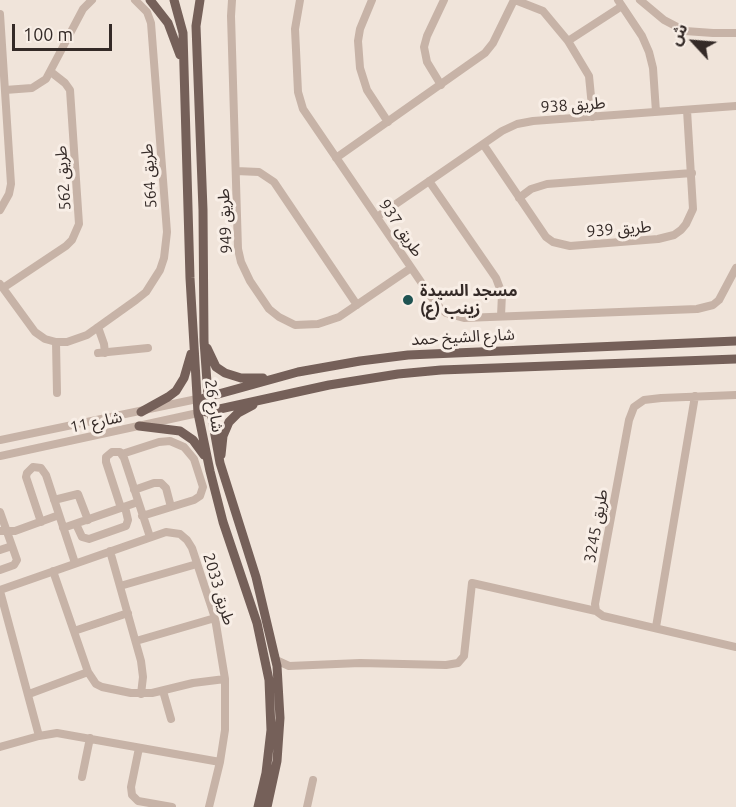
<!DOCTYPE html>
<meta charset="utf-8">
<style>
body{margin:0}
#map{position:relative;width:736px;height:807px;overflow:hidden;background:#f0e4da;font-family:Ubuntu,"Noto Sans Arabic",sans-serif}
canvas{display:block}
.north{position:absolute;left:664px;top:12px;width:60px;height:60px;-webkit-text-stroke:4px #f8eee6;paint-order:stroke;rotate:296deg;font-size:16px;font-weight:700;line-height:24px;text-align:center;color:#342a27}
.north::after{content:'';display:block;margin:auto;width:21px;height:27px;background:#342a27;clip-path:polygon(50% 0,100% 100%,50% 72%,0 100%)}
.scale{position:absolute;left:12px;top:24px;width:100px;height:27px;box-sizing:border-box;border:3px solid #342a27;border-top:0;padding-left:8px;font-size:18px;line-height:21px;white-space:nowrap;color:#342a27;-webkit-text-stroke:4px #f8eee6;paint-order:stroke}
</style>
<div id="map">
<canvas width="736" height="807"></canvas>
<div class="north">ش</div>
<div class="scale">100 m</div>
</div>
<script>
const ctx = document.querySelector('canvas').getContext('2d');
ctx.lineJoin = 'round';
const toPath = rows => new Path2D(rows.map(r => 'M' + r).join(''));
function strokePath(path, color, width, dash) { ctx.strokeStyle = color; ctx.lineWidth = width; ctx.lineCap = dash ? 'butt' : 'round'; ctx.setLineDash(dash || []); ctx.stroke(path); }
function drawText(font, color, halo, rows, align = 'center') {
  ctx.font = font + ' Ubuntu,"Noto Sans Arabic",sans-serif'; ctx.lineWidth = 6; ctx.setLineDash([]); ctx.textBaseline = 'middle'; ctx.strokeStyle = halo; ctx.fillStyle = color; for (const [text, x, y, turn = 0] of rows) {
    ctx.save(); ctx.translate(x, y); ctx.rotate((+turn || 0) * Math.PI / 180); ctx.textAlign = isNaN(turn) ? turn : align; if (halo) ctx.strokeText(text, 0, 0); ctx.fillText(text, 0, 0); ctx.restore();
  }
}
const minor = toPath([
 [232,0,231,16,238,249,241,262,250,281,269,309,279,317,295,325,318,324,339,317,411,268],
 [300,0,295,29,298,92,303,109,436,304,446,313,464,318,697,309,713,305,719,300,736,268],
 [372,0,360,29,358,41,360,68,367,90,388,122],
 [515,0,543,11,568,41,589,76,593,117],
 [618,0,642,36,649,52,653,68,656,112],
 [640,0,664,20,685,31,713,33,736,33],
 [0,14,11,184,9,194,0,210],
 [568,41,622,6],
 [441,85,427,62,424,47,427,36,444,0],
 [5,90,32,88,46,79,83,9,92,0],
 [483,144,546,237,553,242,570,246,658,239,674,235,681,230,686,224,693,209,687,110],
 [336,158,485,53,493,43,514,0],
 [236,171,259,172,274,182,357,305],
 [429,181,496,278,502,294,501,316],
 [519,198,531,189,547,184,692,173],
 [377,217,502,131,517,124,533,121,736,106],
 [0,284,35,332,45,339,56,342,67,342,87,335,136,300,146,292,160,270,164,258,167,232,151,23,147,12,135,0],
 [3,288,66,246,72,240,79,224,70,90,65,83,51,72],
 [98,327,104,344,105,353],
 [56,342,57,393],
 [98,353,148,348],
 [736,395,661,398,644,400,634,407,629,420,595,604,596,611,603,616,736,647],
 [0,440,197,399],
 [122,454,159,442,170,441,184,447,194,459,203,487,200,496,194,500,142,516],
 [0,456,198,413],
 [134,490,154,483,161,483,166,488,171,507],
 [54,500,78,494,88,520],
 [121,508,106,462,106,457,112,452,120,452,124,458,150,537],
 [0,512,17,560,14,565,0,570],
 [41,522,26,477,27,473,33,467,41,468,46,475,75,563],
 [76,524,82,537,89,539,126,526,128,520,125,507],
 [63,528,138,502],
 [0,531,15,531,59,515],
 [0,550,12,546],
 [110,551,141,661,143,677,141,694],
 [53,571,88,672,96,684,102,687,131,693,152,693,193,683,225,679],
 [120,586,197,564],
 [0,590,166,532,180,534,187,540,192,548,215,618,225,679,225,730,220,762,209,807],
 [0,591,39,736],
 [656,627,695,396],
 [74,631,128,613],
 [136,641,215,618],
 [276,660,289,666,360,663,446,665,458,663,464,656,472,583,596,611],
 [163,691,171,719],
 [29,694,88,672],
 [0,747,39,736,57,733,220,762],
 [139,748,131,787,132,795,138,801,172,807],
 [82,777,90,738],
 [307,807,313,780]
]);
const major = toPath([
 [150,0,168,23,180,55],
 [174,0,183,33,190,278,198,413,210,471,223,522,257,623,269,680,271,730,266,773,258,807],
 [200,0,196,26,203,210,204,341,208,396,220,463,256,577,277,666,280,718,277,761,267,807],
 [207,348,216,367,225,373,241,378,263,378],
 [204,398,298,372,360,361,408,355,736,341],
 [141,412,168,397,176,391,184,378,191,354],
 [206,412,329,385,398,374,441,370,736,359],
 [139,426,180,431,193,440,204,455],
 [221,455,223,436,229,422,238,413,253,405]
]);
const markers = [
 [408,300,6,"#1f5352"]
];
const streetNames = [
 ["طريق 938",573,105,-4],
 ["طريق 564",149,176,-94],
 ["طريق 562",63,178,-94],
 ["طريق 949",225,221,-93],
 ["طريق 937",401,228,56],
 ["طريق 939",619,229,-5],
 ["شارع الشيخ حمد",463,337,-3],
 ["شارع 26",214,406,82],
 ["شارع 11",96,422,-12],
 ["طريق 3245",596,526,-80],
 ["طريق 2033",219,589,73]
];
const poiNames = [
 ["مسجد السيدة",420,291],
 ["زينب (ع)",420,309]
];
strokePath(minor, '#c7b3a7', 8);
strokePath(major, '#756059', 9);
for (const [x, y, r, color] of markers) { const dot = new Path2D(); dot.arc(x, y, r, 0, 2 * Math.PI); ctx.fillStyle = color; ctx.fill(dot); strokePath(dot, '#f8eee6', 2); }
drawText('16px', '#342a27', '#f8eee6', streetNames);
drawText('bold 16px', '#342a27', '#f8eee6', poiNames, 'left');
</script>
